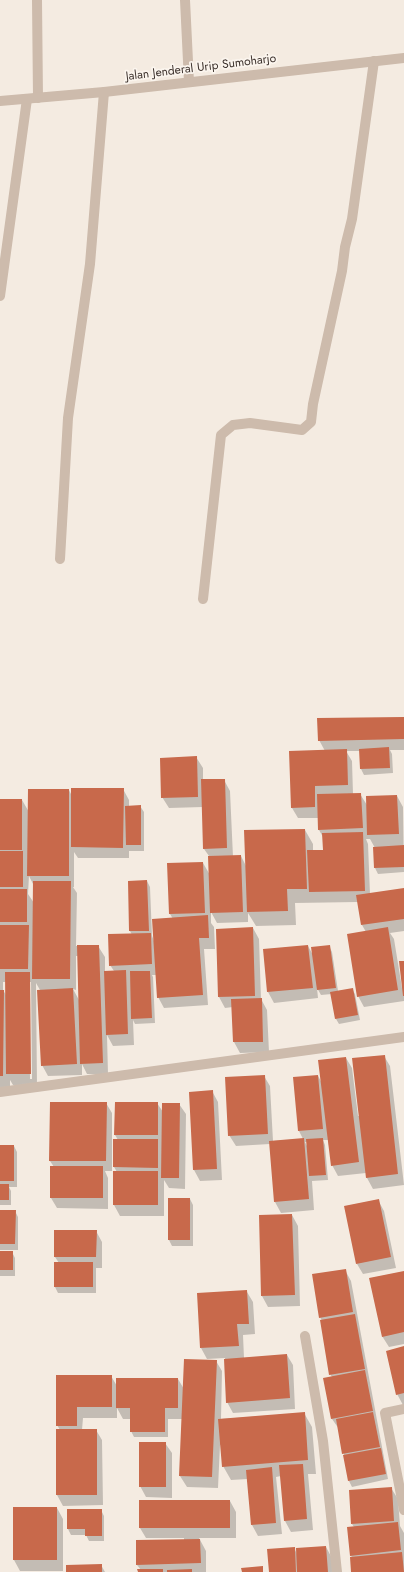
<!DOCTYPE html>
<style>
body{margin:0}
canvas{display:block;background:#f4ebe1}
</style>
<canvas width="404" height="1572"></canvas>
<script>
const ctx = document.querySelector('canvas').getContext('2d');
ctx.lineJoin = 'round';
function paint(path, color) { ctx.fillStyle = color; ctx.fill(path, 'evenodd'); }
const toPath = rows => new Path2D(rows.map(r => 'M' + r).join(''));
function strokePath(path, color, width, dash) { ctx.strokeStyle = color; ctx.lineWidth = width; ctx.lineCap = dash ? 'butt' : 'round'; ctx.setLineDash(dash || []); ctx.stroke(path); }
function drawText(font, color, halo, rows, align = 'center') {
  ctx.font = font + ' Jost,sans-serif'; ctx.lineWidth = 3.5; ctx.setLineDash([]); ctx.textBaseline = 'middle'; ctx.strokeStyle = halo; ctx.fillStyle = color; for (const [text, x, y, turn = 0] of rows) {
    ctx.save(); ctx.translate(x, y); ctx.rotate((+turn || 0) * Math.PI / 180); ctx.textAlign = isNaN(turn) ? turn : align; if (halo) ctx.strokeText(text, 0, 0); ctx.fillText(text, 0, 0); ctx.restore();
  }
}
const shadow = toPath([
 [404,718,404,750,390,750,392,754,393,773,364,775,361,769,360,751,346,751,352,761,353,794,360,794,367,805,397,796,403,807,404,872,378,874,375,868,374,848,375,848,370,839,366,839,368,844,370,894,404,889,404,931,390,933,394,939,402,988,403,988,404,962,404,1001,364,1007,358,996,366,932,362,925,358,902,295,903,296,925,256,926,248,913,248,922,217,923,211,912,211,923,214,927,215,949,204,949,208,1005,164,1008,158,997,156,975,152,975,153,977,155,1023,135,1024,133,1020,134,1045,113,1046,107,1035,108,1074,87,1074,82,1064,82,1075,48,1076,42,1065,40,990,36,983,37,1085,13,1085,10,1080,10,1089,0,1089,0,800,22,800,29,812,69,790,72,796,123,789,129,800,129,807,140,806,144,812,144,851,129,851,129,858,78,858,74,852,74,887,73,887,77,893,76,946,98,946,105,957,105,971,114,971,110,965,132,935,130,931,129,882,147,881,150,887,152,936,154,941,173,919,170,914,168,864,203,863,210,875,209,856,204,849,203,807,169,808,162,797,196,757,203,768,203,780,224,780,230,791,233,857,241,856,246,866,305,830,313,844,313,851,324,851,323,837,319,830,319,818,298,818,292,808,325,751,319,740],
 [29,876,34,886,34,903,28,894],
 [76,956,78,956,79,1000,73,989,76,990],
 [3,982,6,982,6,995,3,990],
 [29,982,31,982,32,1079,30,1079],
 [253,928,259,939,261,999,267,1010,269,1052,240,1053,234,1042,233,1007,225,1008,219,997],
 [308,946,313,955,329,946,332,952,338,991,352,989,355,994,360,1020,339,1024,336,1019,332,994,321,995,317,988,318,998,274,1003,268,992],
 [384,1056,390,1066,404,1185,373,1189,367,1178,366,1173,338,1176,332,1165,328,1140,323,1140,325,1145,328,1180,312,1181,314,1210,281,1213,275,1202,270,1144,236,1146,229,1135,264,1076,270,1086,273,1141,303,1139,299,1131,318,1076,322,1083,346,1058,352,1068,358,1116,360,1116],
 [305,1142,307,1142,308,1148],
 [212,1091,218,1102,222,1180,200,1181,194,1170,190,1093],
 [106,1103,112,1113,112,1171,105,1171,108,1178,108,1209,57,1208,51,1198,54,1167,50,1161],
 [157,1103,163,1112,179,1104,186,1114,185,1189,169,1188,164,1180,164,1216,120,1216,114,1205,114,1172,117,1172,114,1167,114,1140,118,1140,115,1135],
 [0,1146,14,1146,17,1152,17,1187,9,1187,11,1191,11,1205,0,1205],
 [169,1199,190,1199,193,1205,193,1246,172,1246,169,1240],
 [378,1200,384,1211,396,1268,363,1274,357,1264],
 [0,1211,15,1211,18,1217,18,1250,0,1250],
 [292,1215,298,1226,300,1306,268,1307,262,1296,260,1216],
 [96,1231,102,1242,102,1268,96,1268,96,1293,58,1293,55,1287,55,1263,59,1263,55,1257],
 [0,1252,12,1252,15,1258,15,1276,0,1276],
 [345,1270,351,1281,388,1479,352,1487,349,1481,339,1429,332,1419,332,1377,330,1374,322,1321,320,1317],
 [404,1272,404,1344,389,1347,382,1336],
 [247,1292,253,1302,255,1334,243,1335,244,1358,287,1355,293,1365,295,1409,233,1413,227,1402,225,1358,207,1359,201,1348],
 [404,1347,404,1405,403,1405,397,1394],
 [216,1361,222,1371,221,1419,304,1413,312,1427,316,1474,308,1474,313,1530,291,1532,285,1521,281,1476,276,1477,282,1534,258,1536,252,1525,248,1479,231,1480,223,1466,221,1445,220,1445,218,1488,187,1487,180,1476,183,1419,168,1419,168,1437,134,1437,131,1431,131,1419,123,1419,117,1408,117,1418,83,1418,82,1430,96,1430,102,1440,103,1505,63,1506,57,1495,57,1430,60,1430,57,1425,57,1376,111,1376,117,1386,178,1379,184,1389],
 [165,1443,172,1453,172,1498,146,1497,140,1486],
 [391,1488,398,1499,400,1526,404,1533,404,1572,352,1572,353,1558,351,1556,354,1527,352,1524],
 [230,1501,236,1512,236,1538,199,1538,206,1551,206,1572,139,1572,141,1570,137,1565,184,1540,184,1538,146,1538,140,1528],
 [14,1508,57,1508,63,1519,63,1571,20,1571,14,1560],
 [68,1510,101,1510,104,1516,104,1541,89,1541,86,1535,71,1535,68,1529],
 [326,1547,332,1558,333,1572,270,1572,294,1548,297,1554],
 [101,1565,105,1572,67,1572]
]);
const building = toPath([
 [404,717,404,739,318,741,317,718],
 [389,747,390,768,360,769,359,749],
 [347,749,348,785,315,786,315,807,291,808,289,751],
 [197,756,198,797,161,798,160,758],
 [201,779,225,779,227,848,203,849],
 [71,788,124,788,123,848,71,847],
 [28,789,69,789,69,876,27,876],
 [361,793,363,828,318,830,317,794],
 [397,795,399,834,367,835,366,796],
 [0,799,22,799,22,850,0,850],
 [141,805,141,845,126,845,125,806],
 [305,829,307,889,287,889,288,911,247,912,244,830],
 [363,832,365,891,309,892,307,850,323,850,322,833],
 [404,845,404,867,374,868,373,847],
 [0,851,23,851,23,887,0,887],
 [241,855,243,912,210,913,208,856],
 [203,862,205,913,169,914,167,863],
 [147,880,149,931,129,931,128,881],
 [33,881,71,881,70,979,32,979],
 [404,888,404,919,361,925,356,895],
 [0,889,27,889,27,922,0,922],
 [208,915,209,938,199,938,203,995,157,998,152,919],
 [0,925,29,925,28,969,0,969],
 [253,927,255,996,218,997,216,929],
 [388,927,398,990,357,997,347,934],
 [151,933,152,964,109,966,108,934],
 [77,945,99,945,103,1063,80,1064],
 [308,945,313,988,267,992,263,949],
 [330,945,336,988,317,990,311,947],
 [399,961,404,961,404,996,403,996],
 [126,970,128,1034,106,1035,104,971],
 [130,971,150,971,152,1018,131,1019],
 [5,972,30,972,31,1074,6,1074],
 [73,988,77,1064,41,1066,37,990],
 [353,988,358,1015,335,1019,330,992],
 [0,990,4,990,3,1076,0,1076],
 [262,998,263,1042,233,1042,231,999],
 [385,1055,398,1174,366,1178,352,1058],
 [346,1057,359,1162,331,1166,318,1060],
 [265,1075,268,1134,228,1136,225,1077],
 [318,1075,323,1129,298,1131,293,1077],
 [213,1090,217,1169,193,1170,189,1092],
 [50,1102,107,1102,106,1161,49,1161],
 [115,1102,158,1102,158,1135,114,1135],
 [162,1103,180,1103,179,1178,161,1178],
 [304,1138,309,1199,274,1202,269,1141],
 [323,1138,326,1175,309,1176,306,1139],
 [113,1139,158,1139,158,1168,113,1167],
 [0,1145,14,1145,14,1181,0,1181],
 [50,1166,103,1166,103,1198,50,1198],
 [113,1171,158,1171,158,1205,113,1205],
 [0,1184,9,1184,9,1200,0,1200],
 [168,1198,190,1198,190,1240,168,1240],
 [379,1199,391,1257,356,1264,344,1206],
 [0,1210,16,1210,15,1244,0,1244],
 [292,1214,295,1295,261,1296,259,1215],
 [54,1230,97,1230,96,1257,54,1257],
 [0,1251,13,1251,13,1270,0,1270],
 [54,1262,93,1262,93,1287,54,1287],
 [346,1269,353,1312,319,1318,312,1274],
 [404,1271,404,1332,382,1337,369,1278],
 [247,1290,249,1324,237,1324,239,1346,200,1348,197,1293],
 [355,1314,365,1369,329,1375,320,1320],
 [404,1346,404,1393,396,1395,386,1351],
 [287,1354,290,1398,226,1403,224,1359],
 [184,1359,217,1360,212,1477,179,1476],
 [365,1370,373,1411,331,1419,323,1378],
 [56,1375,112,1375,112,1407,77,1407,77,1426,56,1426],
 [116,1378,178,1378,178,1408,165,1408,165,1432,130,1432,130,1408,116,1408],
 [305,1412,308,1460,222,1467,218,1419],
 [373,1412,380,1447,342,1454,336,1419],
 [56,1429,97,1429,97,1495,56,1495],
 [139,1442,166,1442,166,1487,139,1487],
 [381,1448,386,1474,348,1481,343,1455],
 [303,1464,307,1519,284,1521,279,1465],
 [272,1467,276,1523,251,1525,246,1470],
 [392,1487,394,1521,351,1524,349,1490],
 [139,1500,230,1500,230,1528,139,1528],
 [13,1507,57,1507,57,1560,13,1560],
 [67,1509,102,1509,102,1536,85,1536,85,1529,67,1529],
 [398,1522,401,1550,350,1556,347,1527],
 [200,1539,201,1563,136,1565,136,1540],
 [326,1546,328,1572,297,1572,296,1548],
 [295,1547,296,1572,269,1572,267,1549],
 [402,1552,404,1572,351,1572,350,1557],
 [102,1564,102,1572,66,1572,66,1565],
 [263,1566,263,1572,242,1572,241,1568],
 [137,1569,163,1569,163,1572,138,1572],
 [192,1569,192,1572,167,1572,167,1570]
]);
const minor = toPath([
 [37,0,38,98],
 [185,0,189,82],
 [0,296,27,99],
 [60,559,68,418,90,264,104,92],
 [203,599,221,435,233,425,250,423,302,430,311,422,313,404,342,271,345,247,352,219,374,61],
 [305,1336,323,1441,337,1572],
 [404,1409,385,1413,404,1510]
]);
const tertiary = toPath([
 [0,101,104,92,404,58],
 [0,1092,404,1037]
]);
const streetNames = [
 ["Jalan Jenderal Urip Sumoharjo",201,68,-7]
];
paint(shadow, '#0003');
paint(building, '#c8694b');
strokePath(minor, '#cdbbac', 10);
strokePath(tertiary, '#cdbbac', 10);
drawText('12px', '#3b302b', '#fbf5ee', streetNames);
</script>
